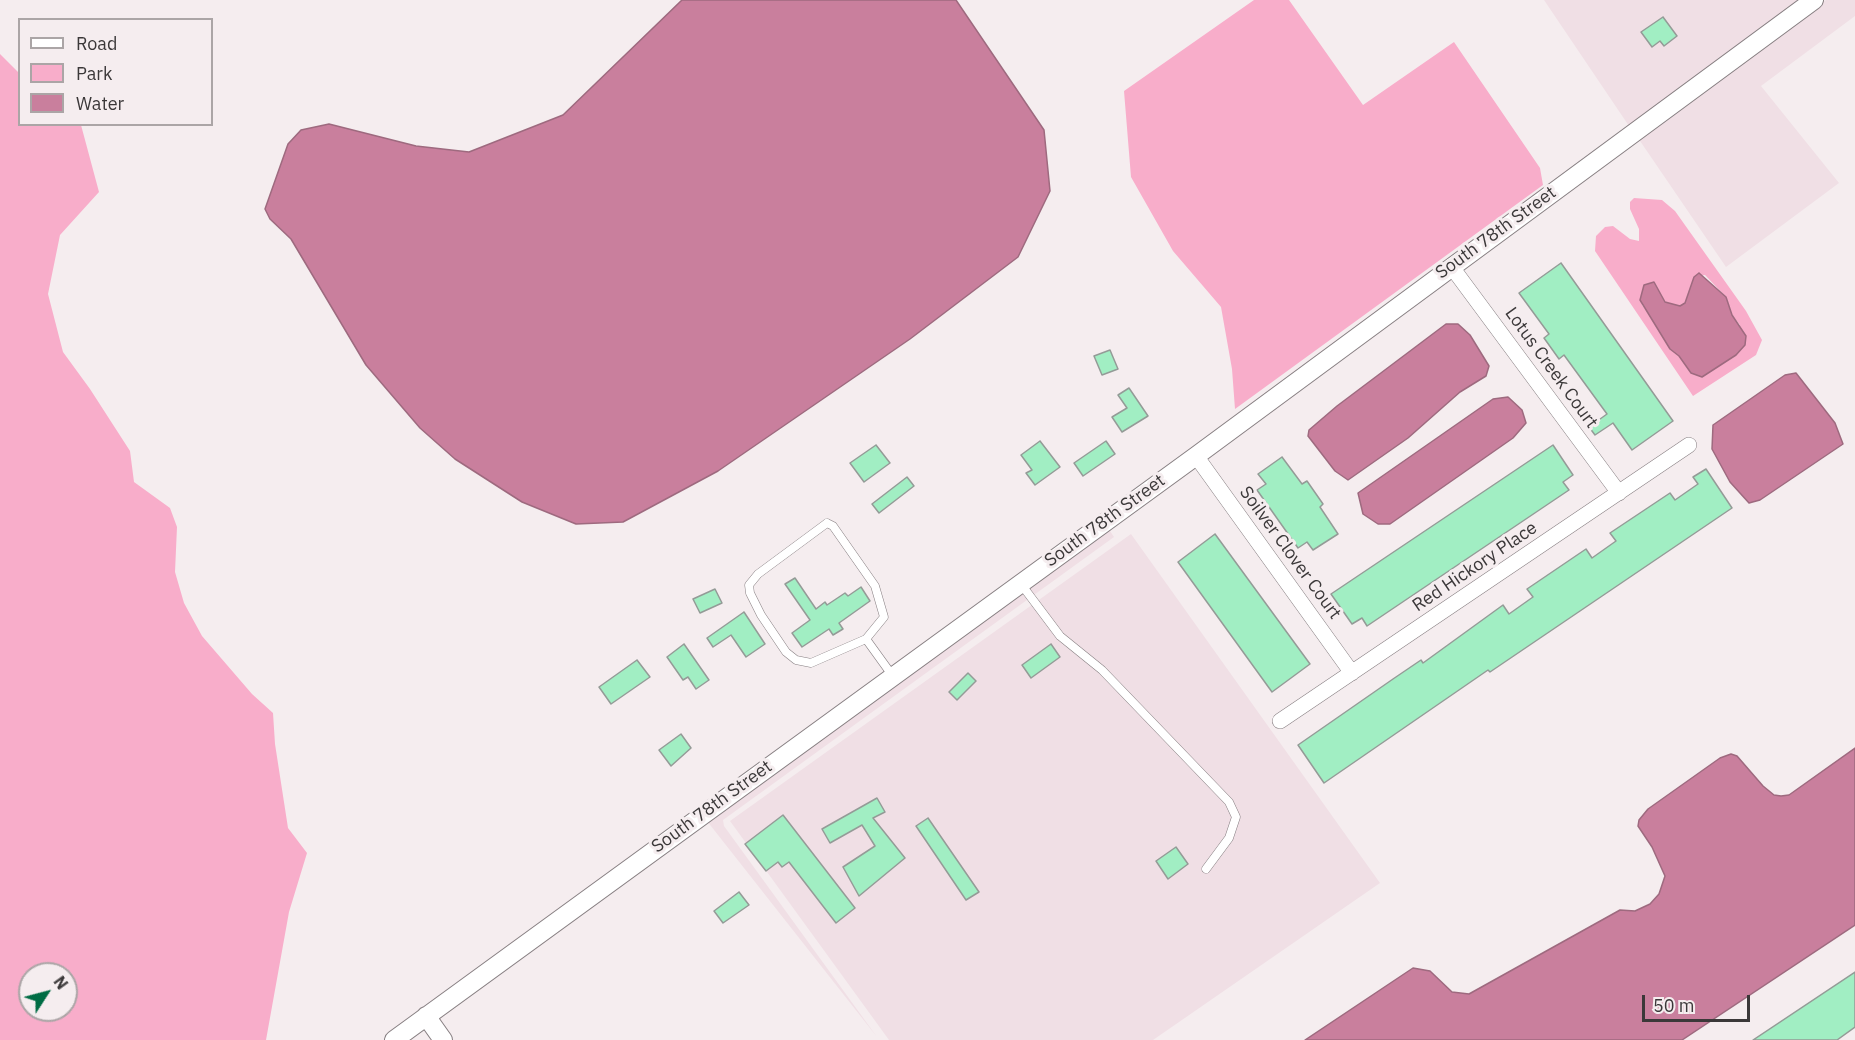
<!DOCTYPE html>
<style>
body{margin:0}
#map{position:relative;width:1855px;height:1040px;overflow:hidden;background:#f5edef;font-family:"IBM Plex Sans",sans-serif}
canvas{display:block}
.legend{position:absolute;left:18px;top:18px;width:195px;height:108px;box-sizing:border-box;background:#f5edef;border:2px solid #aba5a6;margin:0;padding:8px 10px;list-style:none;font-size:18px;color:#3b3839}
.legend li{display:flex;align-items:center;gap:12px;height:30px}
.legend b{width:30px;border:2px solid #aba5a6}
.north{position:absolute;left:18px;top:962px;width:60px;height:60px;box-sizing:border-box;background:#f5edef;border:2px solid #aba5a6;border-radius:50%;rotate:54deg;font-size:16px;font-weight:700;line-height:24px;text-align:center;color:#3b3839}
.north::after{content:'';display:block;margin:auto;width:21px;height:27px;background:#006c44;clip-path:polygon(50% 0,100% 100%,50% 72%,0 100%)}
.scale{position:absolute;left:1642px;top:995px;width:108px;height:27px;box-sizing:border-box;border:3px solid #3b3839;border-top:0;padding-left:8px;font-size:18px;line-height:21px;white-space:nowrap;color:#3b3839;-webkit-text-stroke:4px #f5edef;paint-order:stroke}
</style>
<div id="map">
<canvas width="1855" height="1040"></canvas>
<ul class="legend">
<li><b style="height:8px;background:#fff"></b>Road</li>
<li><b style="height:16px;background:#f8adca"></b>Park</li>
<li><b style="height:16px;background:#c97f9d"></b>Water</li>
</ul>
<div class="north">N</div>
<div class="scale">50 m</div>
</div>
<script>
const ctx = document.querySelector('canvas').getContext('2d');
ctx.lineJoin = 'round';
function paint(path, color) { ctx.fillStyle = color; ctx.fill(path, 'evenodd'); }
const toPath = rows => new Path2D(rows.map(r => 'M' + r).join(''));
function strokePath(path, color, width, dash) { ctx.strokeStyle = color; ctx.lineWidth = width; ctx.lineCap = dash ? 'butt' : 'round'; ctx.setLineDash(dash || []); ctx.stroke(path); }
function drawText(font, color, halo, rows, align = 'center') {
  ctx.font = font + ' "IBM Plex Sans",sans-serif'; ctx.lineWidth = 6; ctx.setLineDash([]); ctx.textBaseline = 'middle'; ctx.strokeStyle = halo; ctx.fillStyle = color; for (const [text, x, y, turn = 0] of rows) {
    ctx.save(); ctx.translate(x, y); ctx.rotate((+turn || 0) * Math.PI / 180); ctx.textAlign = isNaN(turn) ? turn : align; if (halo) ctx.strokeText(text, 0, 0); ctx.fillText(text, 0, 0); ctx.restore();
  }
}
const built = toPath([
 [1544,0,1801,0,1629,126],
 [1826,0,1855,0,1855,16,1761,86,1839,183,1726,267,1638,138],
 [1108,528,1114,537,723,820,724,826,877,1037,707,821],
 [1131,534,1380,883,1153,1040,889,1040,730,821]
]);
const green = toPath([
 [1254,0,1289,0,1363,105,1454,42,1540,168,1543,185,1235,409,1232,369,1221,307,1173,251,1131,177,1124,91],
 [0,54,19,73,20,124,81,125,99,192,60,235,48,294,63,352,90,389,130,451,134,482,170,508,177,527,175,572,184,603,202,636,252,694,273,713,275,744,288,828,307,853,289,912,266,1040,0,1040],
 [30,974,66,974,66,1010,30,1010],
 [1634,198,1662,200,1675,211,1746,311,1762,340,1756,355,1693,396,1595,251,1596,236,1605,227,1613,226,1630,239,1639,241,1639,229,1630,209,1630,202],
 [1705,275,1726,297,1732,315,1740,325,1736,355,1702,377,1691,373,1679,356,1670,349,1662,332,1642,305,1654,282,1665,302,1680,306,1685,303,1694,277]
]);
const water = toPath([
 [682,0,956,0,1044,130,1050,191,1018,257,910,339,718,471,623,522,576,524,522,502,455,459,420,428,366,365,291,239,270,219,265,209,288,144,301,130,329,124,416,146,469,152,563,115,682,0],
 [1699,273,1726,297,1732,315,1746,336,1745,345,1736,355,1702,377,1691,373,1679,356,1670,349,1640,300,1644,285,1654,282,1665,302,1680,306,1685,303,1694,277,1699,273],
 [1446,324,1458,324,1470,335,1489,366,1486,376,1460,392,1408,438,1348,480,1335,471,1308,436,1309,430,1337,406,1446,324],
 [1796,373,1835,423,1843,444,1760,500,1749,503,1730,482,1712,449,1713,425,1785,375,1796,373],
 [1508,397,1522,410,1526,423,1513,438,1390,524,1378,524,1363,514,1358,493,1493,399,1508,397],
 [1855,748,1855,925,1682,1040,1305,1040,1413,968,1430,971,1452,992,1469,994,1620,910,1635,911,1650,904,1659,894,1665,876,1652,847,1638,826,1639,820,1648,809,1720,758,1731,754,1737,756,1763,786,1774,795,1781,796,1789,795,1855,748]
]);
const building = toPath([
 [1663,17,1677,36,1664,46,1660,41,1652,47,1641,32,1663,17],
 [1561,263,1673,421,1632,450,1613,423,1595,435,1589,427,1607,414,1564,355,1559,359,1544,338,1549,334,1519,293,1561,263],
 [1110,350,1118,369,1102,375,1094,356,1110,350],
 [1129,388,1148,416,1122,432,1112,417,1127,408,1118,395,1129,388],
 [1040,441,1060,467,1035,485,1026,473,1032,470,1021,455,1040,441],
 [1106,441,1115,454,1083,476,1074,463,1106,441],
 [876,445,890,463,864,482,850,463,876,445],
 [1553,445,1573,475,1563,482,1569,490,1367,626,1362,618,1352,624,1331,594,1553,445],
 [1282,457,1302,484,1307,481,1323,504,1320,507,1338,534,1313,550,1307,542,1298,548,1257,490,1266,484,1258,474,1282,457],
 [1706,469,1732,508,1490,672,1488,670,1324,783,1298,745,1393,679,1421,660,1423,663,1503,605,1509,614,1533,597,1527,589,1586,549,1592,558,1616,541,1610,533,1670,493,1675,500,1698,484,1693,477,1706,469],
 [907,477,914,486,879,513,872,504,907,477],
 [1215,534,1310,664,1272,692,1178,562,1215,534],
 [795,578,816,609,825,602,827,605,845,593,848,596,861,587,870,601,839,623,843,629,833,635,829,629,802,647,792,633,810,620,785,584,795,578],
 [715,589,722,603,700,613,693,599,715,589],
 [744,612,765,644,746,657,731,635,713,647,707,638,744,612],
 [684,644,709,680,696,689,688,677,683,680,667,657,684,644],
 [1051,644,1060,657,1031,678,1022,665,1051,644],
 [637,660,650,677,611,704,599,687,637,660],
 [968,673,976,681,957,700,949,692,968,673],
 [681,734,691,748,671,766,659,750,681,734],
 [877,798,885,812,873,818,905,858,859,896,843,867,875,846,862,825,830,843,822,829,877,798],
 [783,815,855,908,836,923,789,862,782,867,778,862,766,871,745,844,783,815],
 [928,818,979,892,966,900,916,826,928,818],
 [1176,847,1188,864,1168,879,1156,861,1176,847],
 [739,892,749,905,723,923,714,911,739,892],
 [1855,972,1855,1027,1837,1040,1753,1040,1855,972]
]);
const service = toPath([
 [827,523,833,526,875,586,884,617,866,639,811,663,796,660,786,652,761,615,750,593,749,585,758,574,827,523],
 [1021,584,1060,636,1102,670,1229,802,1236,817,1229,838,1206,869],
 [866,639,892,675]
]);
const minor = toPath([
 [1451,266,1619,493],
 [1196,456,1352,673],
 [1280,721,1689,445]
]);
const tertiary = toPath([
 [426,1016,443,1040],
 [394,1040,1196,456,1814,0]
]);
const streetNames = [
 ["South 78th Street",1496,233,-36],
 ["Lotus Creek Court",1551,368,54],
 ["South 78th Street",1105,521,-36],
 ["Soilver Clover Court",1290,553,54],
 ["Red Hickory Place",1475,567,-34],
 ["South 78th Street",712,807,-36]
];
paint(built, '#f0dfe5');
paint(green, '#f8adca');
paint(water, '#c97f9d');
strokePath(water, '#9e6a7f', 1.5);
paint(building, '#a1eec3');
strokePath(building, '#949b97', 1.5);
strokePath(service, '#877f82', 9);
strokePath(minor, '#877f82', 16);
strokePath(tertiary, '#877f82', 20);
strokePath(service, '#fff', 8);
strokePath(minor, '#fff', 15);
strokePath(tertiary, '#fff', 18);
drawText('18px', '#3b3839', '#f5edef', streetNames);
</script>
